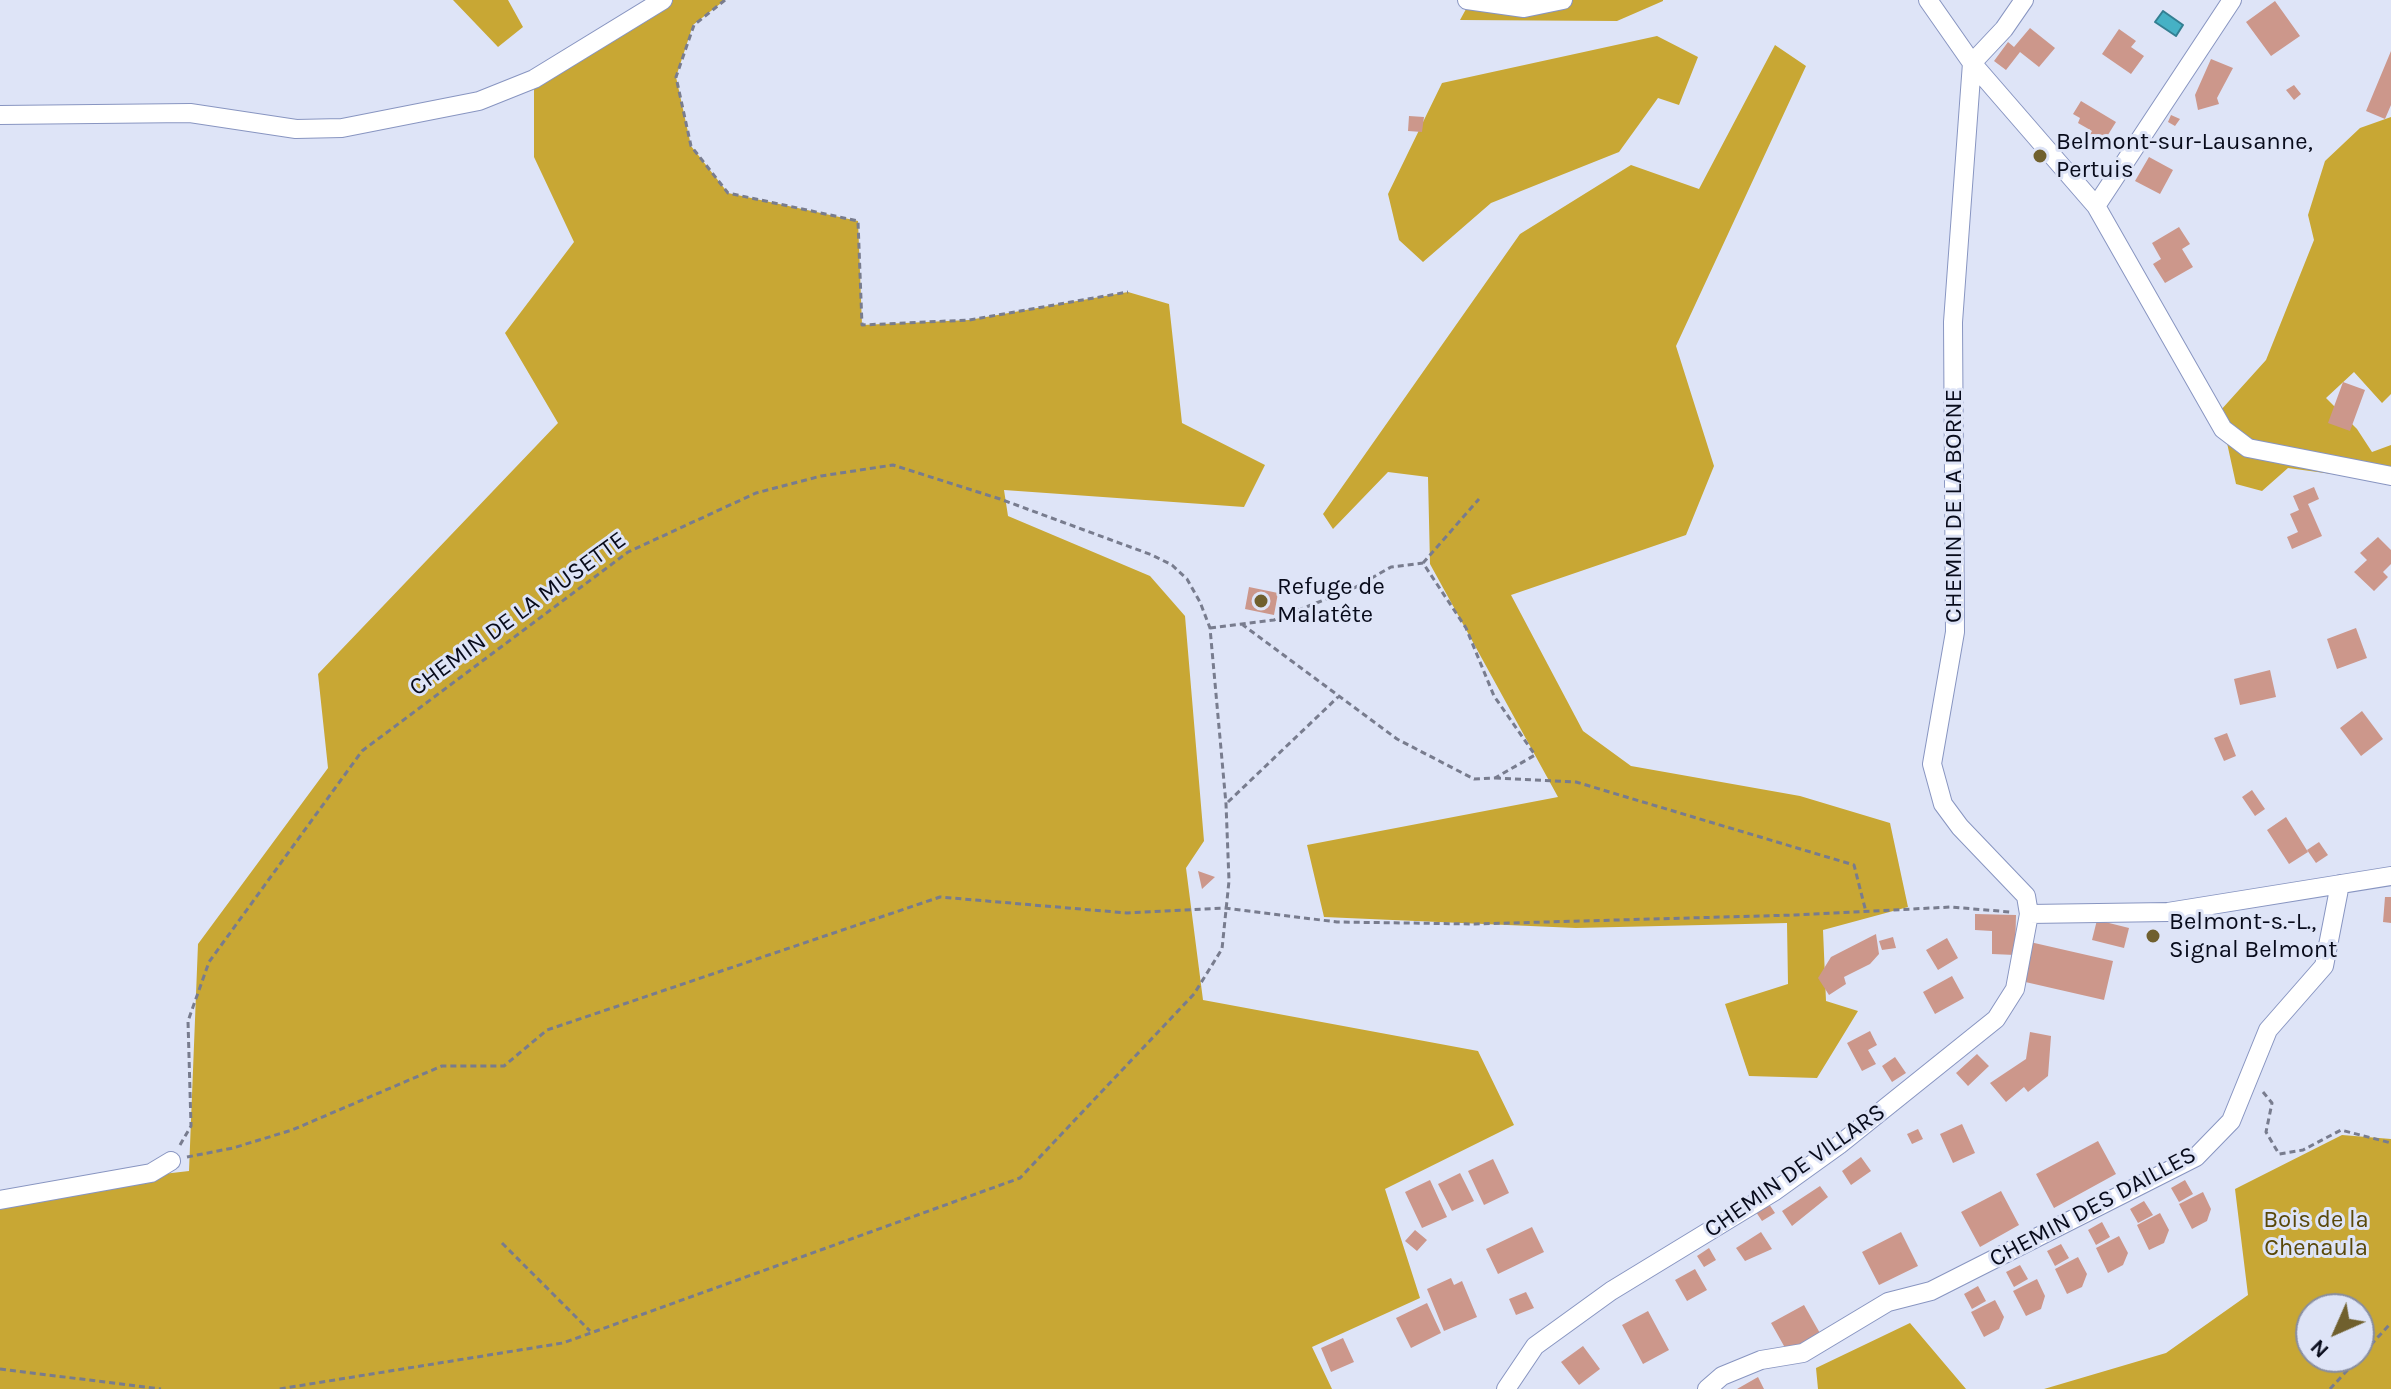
<!DOCTYPE html>
<meta charset="utf-8">
<style>
body{margin:0}
#map{position:relative;width:2391px;height:1389px;overflow:hidden;background:#dee4f7;font-family:Karla,sans-serif}
canvas{display:block}
.north{position:absolute;left:2295px;top:1293px;width:80px;height:80px;box-sizing:border-box;background:#dee4f7;border:2px solid #888d9f;border-radius:50%;rotate:225deg;font-size:22px;font-weight:700;line-height:32px;text-align:center;color:#080b1b}
.north::after{content:'';display:block;margin:auto;width:28px;height:36px;background:#70602e;clip-path:polygon(50% 0,100% 100%,50% 72%,0 100%)}
</style>
<div id="map">
<canvas width="2391" height="1389"></canvas>
<div class="north">N</div>
</div>
<script>
const ctx = document.querySelector('canvas').getContext('2d');
ctx.lineJoin = 'round';
function paint(path, color) { ctx.fillStyle = color; ctx.fill(path, 'evenodd'); }
const toPath = rows => new Path2D(rows.map(r => 'M' + r).join(''));
function strokePath(path, color, width, dash) { ctx.strokeStyle = color; ctx.lineWidth = width; ctx.lineCap = dash ? 'butt' : 'round'; ctx.setLineDash(dash || []); ctx.stroke(path); }
function drawText(font, color, halo, rows, align = 'center') {
  ctx.font = font + ' Karla,sans-serif'; ctx.lineWidth = 6; ctx.setLineDash([]); ctx.textBaseline = 'middle'; ctx.strokeStyle = halo; ctx.fillStyle = color; for (const [text, x, y, turn = 0] of rows) {
    ctx.save(); ctx.translate(x, y); ctx.rotate((+turn || 0) * Math.PI / 180); ctx.textAlign = isNaN(turn) ? turn : align; if (halo) ctx.strokeText(text, 0, 0); ctx.fillText(text, 0, 0); ctx.restore();
  }
}
const forest = toPath([
 [453,0,508,0,523,27,498,47],
 [663,0,725,0,693,25,676,77,691,146,728,193,858,221,862,325,969,320,1128,292,1169,304,1182,423,1265,465,1244,507,1004,490,1008,516,1150,576,1185,616,1204,841,1186,868,1203,1000,1478,1051,1514,1125,1385,1189,1420,1298,1312,1347,1332,1389,0,1389,0,1193,189,1171,198,944,328,768,318,674,558,423,505,333,574,242,534,157,534,79],
 [1471,0,1663,0,1663,1,1617,21,1460,20],
 [1657,36,1698,57,1679,105,1658,98,1619,152,1491,203,1423,262,1399,240,1388,194,1442,83],
 [1775,45,1806,66,1676,346,1714,466,1686,535,1511,595,1583,731,1631,766,1800,796,1890,823,1908,907,1823,930,1826,1001,1858,1011,1817,1078,1749,1076,1725,1004,1788,984,1787,923,1576,928,1324,917,1307,845,1558,797,1430,564,1428,477,1388,472,1333,529,1323,514,1520,234,1631,165,1699,189],
 [2391,117,2391,394,2382,403,2354,372,2326,398,2357,429,2372,452,2391,445,2391,482,2288,468,2262,491,2236,484,2220,411,2266,360,2314,240,2308,215,2325,161,2360,128],
 [2342,1135,2391,1139,2391,1389,2044,1389,2166,1353,2248,1295,2235,1189],
 [2311,1309,2359,1309,2359,1357,2311,1357],
 [1910,1323,1966,1389,1818,1389,1816,1368]
]);
const water = toPath([
 [2163,11,2183,25,2176,36,2155,22,2163,11]
]);
const building = toPath([
 [2275,1,2300,36,2271,56,2246,22],
 [2030,28,2055,48,2039,67,2020,52,2006,70,1994,61,2008,42,2014,47],
 [2119,29,2136,41,2131,47,2144,56,2131,74,2102,54],
 [2391,51,2391,105,2385,119,2366,111],
 [2211,59,2233,68,2217,98,2219,104,2198,110,2195,95],
 [2294,85,2301,94,2294,100,2286,90],
 [2081,101,2116,122,2101,146,2088,138,2092,131,2078,123,2080,118,2073,114],
 [2171,115,2180,119,2175,126,2168,122],
 [1409,116,1424,117,1422,132,1408,131],
 [2149,157,2173,170,2160,194,2135,181],
 [2179,227,2190,244,2182,249,2193,267,2165,283,2153,264,2161,259,2152,243],
 [2343,382,2365,390,2350,431,2328,423],
 [2314,487,2319,499,2308,504,2322,536,2292,549,2287,537,2298,532,2290,514,2299,510,2293,496],
 [2378,537,2391,550,2391,564,2383,572,2388,577,2374,591,2354,572,2367,560,2360,553],
 [1249,587,1278,593,1274,615,1245,609],
 [2356,628,2367,658,2337,669,2327,639],
 [2270,670,2276,697,2240,705,2234,679],
 [2362,711,2383,739,2361,756,2340,728],
 [2227,733,2236,756,2224,761,2214,738],
 [2252,790,2265,809,2255,816,2242,797],
 [2286,817,2308,852,2289,864,2267,830],
 [2319,842,2328,855,2316,863,2307,850],
 [1198,871,1215,877,1202,889],
 [2385,897,2391,897,2391,923,2383,922],
 [1975,914,2016,915,2015,955,1992,954,1992,931,1975,930],
 [2097,920,2129,928,2124,948,2092,940],
 [1876,934,1879,954,1870,964,1844,977,1846,984,1829,995,1818,978,1831,957],
 [1893,937,1896,948,1882,950,1879,941],
 [1947,938,1958,958,1938,970,1926,950],
 [2030,942,2113,961,2104,1000,2021,981],
 [1952,976,1964,998,1935,1014,1923,992],
 [1870,1031,1877,1045,1868,1050,1876,1064,1862,1071,1847,1043],
 [2030,1032,2051,1036,2048,1076,2028,1092,2024,1087,2006,1102,1990,1083,2026,1059],
 [1977,1054,1989,1066,1968,1086,1956,1073],
 [1895,1057,1906,1073,1892,1082,1882,1066],
 [1962,1124,1975,1153,1953,1163,1940,1134],
 [1918,1129,1923,1139,1912,1144,1907,1134],
 [2098,1141,2116,1174,2054,1208,2036,1174],
 [1861,1157,1871,1171,1851,1185,1842,1171],
 [1493,1159,1509,1193,1484,1205,1468,1171],
 [1460,1173,1474,1201,1452,1211,1438,1184],
 [1430,1180,1447,1217,1422,1228,1405,1192],
 [2185,1180,2193,1194,2179,1202,2171,1188],
 [1820,1186,1828,1197,1792,1226,1782,1211],
 [2001,1191,2019,1225,1980,1247,1961,1212],
 [2203,1192,2211,1209,2207,1221,2192,1229,2179,1204],
 [2144,1201,2153,1215,2138,1223,2130,1209],
 [1769,1204,1775,1213,1762,1221,1756,1212],
 [2160,1213,2169,1230,2164,1243,2149,1250,2137,1225],
 [2102,1222,2110,1237,2096,1245,2088,1230],
 [1532,1227,1544,1252,1498,1274,1486,1249],
 [1415,1230,1427,1240,1417,1251,1405,1241],
 [1761,1232,1772,1249,1745,1261,1736,1248],
 [1901,1232,1918,1266,1879,1285,1862,1252],
 [2119,1236,2128,1253,2123,1265,2108,1273,2096,1248],
 [2061,1244,2069,1258,2055,1266,2047,1251],
 [1709,1248,1716,1260,1704,1267,1697,1256],
 [2078,1257,2087,1274,2082,1287,2067,1294,2055,1269],
 [2020,1265,2028,1279,2014,1287,2006,1272],
 [1695,1269,1707,1290,1687,1301,1675,1280],
 [1451,1278,1454,1285,1462,1281,1477,1317,1444,1331,1427,1289],
 [2037,1279,2045,1296,2041,1309,2026,1316,2013,1291],
 [1978,1286,1986,1301,1972,1309,1964,1294],
 [1526,1292,1534,1308,1516,1315,1509,1299],
 [1995,1300,2004,1317,1999,1329,1984,1337,1971,1312],
 [1427,1303,1441,1333,1411,1348,1396,1318],
 [1804,1305,1821,1335,1788,1353,1771,1323],
 [1648,1311,1669,1350,1643,1364,1622,1325],
 [1343,1338,1354,1362,1331,1372,1321,1348],
 [1583,1346,1600,1369,1579,1385,1561,1362],
 [1758,1377,1764,1389,1737,1389]
]);
const path = toPath([
 [725,0,694,25,676,77,691,146,728,193,858,221,862,325,969,320,1128,292],
 [1423,563,1479,499],
 [1210,628,1274,620,1356,587,1391,567,1423,563,1466,628,1494,696,1535,755,1495,778,1474,779,1397,739,1243,625],
 [1495,778,1576,782,1854,865,1866,912],
 [1228,802,1338,697],
 [2263,1092,2272,1103,2266,1132,2279,1154,2303,1150,2341,1130,2391,1143],
 [180,1145,191,1126,188,1021,209,962,362,751,628,552,756,493,821,476,893,465,1000,499,1152,555,1172,565,1187,579,1200,602,1210,628,1226,804,1229,881,1222,949,1194,994,1020,1178,563,1343,279,1389],
 [187,1157,233,1148,292,1130,442,1066,504,1066,547,1030,940,897,1127,913,1224,908,1337,922,1475,924,1795,915,1951,907,2010,912],
 [502,1243,590,1331],
 [0,1369,161,1389],
 [2330,1389,2391,1323]
]);
const minor = toPath([
 [1467,0,1524,8,1563,0],
 [1928,0,1972,63,2096,206,2223,429,2248,448,2391,476],
 [1972,63,2004,29,2024,0],
 [0,115,190,113,296,129,342,128,479,101,534,79,663,0],
 [2096,206,2232,0],
 [2029,914,2168,912,2391,876],
 [0,1200,151,1173,171,1161],
 [1506,1389,1535,1346,1611,1291,1775,1191,1839,1145,1996,1019,2015,989,2029,914,2026,896,1960,827,1943,804,1932,764,1955,632,1953,322,1972,63],
 [1707,1389,1722,1376,1761,1360,1803,1353,1888,1302,1931,1291,2196,1157,2231,1121,2268,1030,2324,966,2340,884]
]);
const markers = [
 [2040,156,8,"#70602e"],
 [1261,601,8,"#70602e"],
 [2153,936,8,"#70602e"]
];
const poiNames = [
 ["Belmont-sur-Lausanne,",2056,142],
 ["Pertuis",2056,170],
 ["Refuge de",1277,587],
 ["Malatête",1277,615],
 ["Belmont-s.-L.,",2169,922],
 ["Signal Belmont",2169,950]
];
const streetNames = [
 ["CHEMIN DE LA BORNE",1954,506,-90],
 ["CHEMIN DE LA MUSETTE",518,614,-36],
 ["CHEMIN DE VILLARS",1795,1171,-35],
 ["CHEMIN DES DAILLES",2093,1207,-28]
];
const parkNames = [
 ["Bois de la",2316,1220],
 ["Chenaula",2316,1248]
];
paint(forest, '#c8a734');
paint(water, '#46b1c5');
strokePath(water, '#337f92', 2);
paint(building, '#cc978b');
strokePath(minor, '#8895c1', 20);
strokePath(path, '#787c8e', 3, [6, 4]);
strokePath(minor, '#fff', 18);
for (const [x, y, r, color] of markers) { const dot = new Path2D(); dot.arc(x, y, r, 0, 2 * Math.PI); ctx.fillStyle = color; ctx.fill(dot); strokePath(dot, '#dee4f7', 3); }
drawText('24px', '#080b1b', '#dee4f7', poiNames, 'left');
drawText('24px', '#080b1b', '#dee4f7', streetNames);
drawText('24px', '#594809', '#dee4f7', parkNames);
</script>
